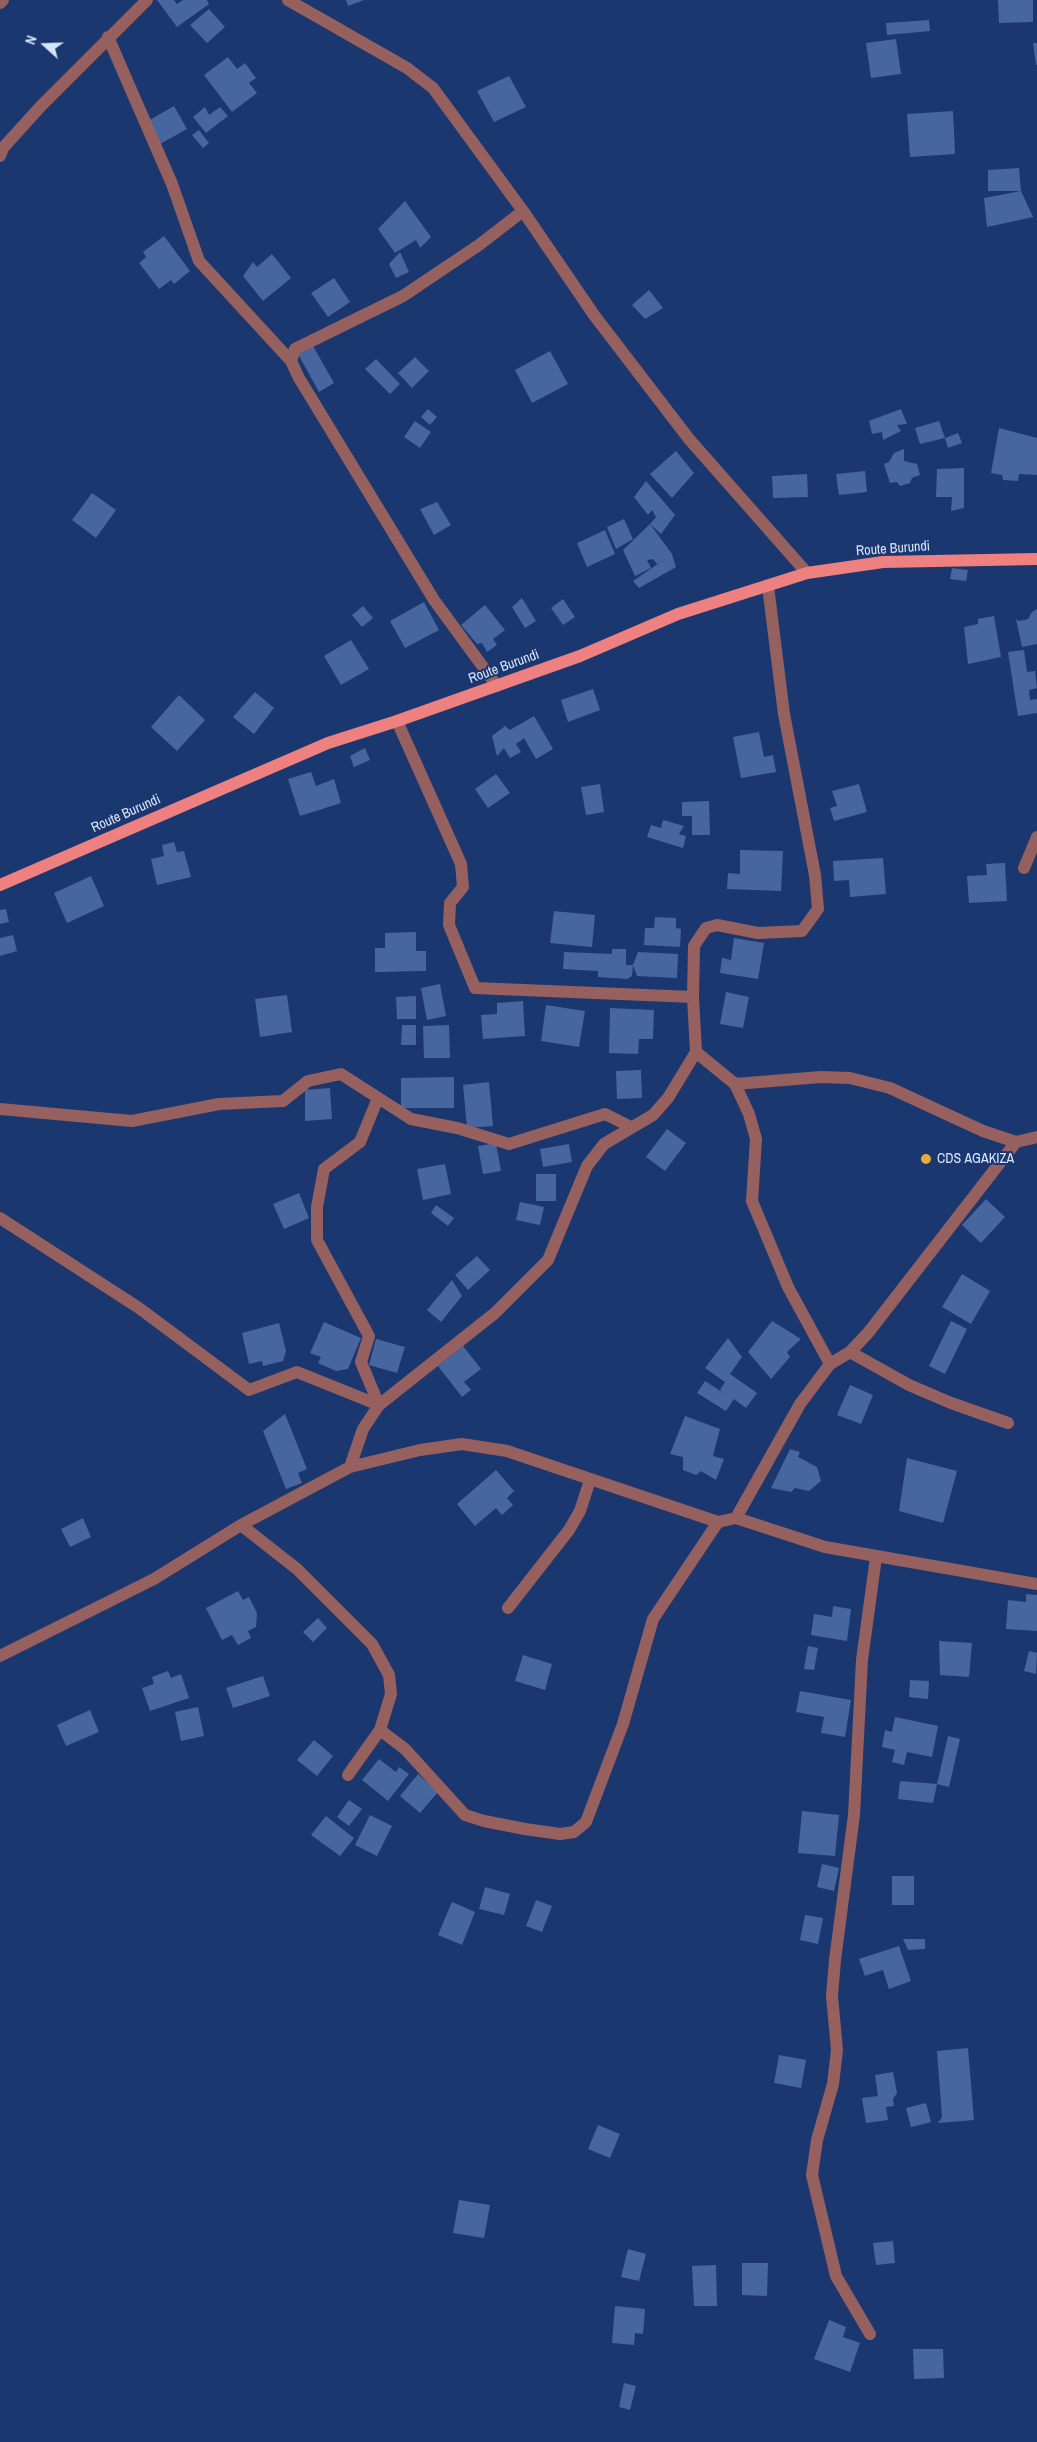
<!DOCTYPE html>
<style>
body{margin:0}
#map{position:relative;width:1037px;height:2442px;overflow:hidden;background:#1b3770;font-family:"Archivo Narrow",sans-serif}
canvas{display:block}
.north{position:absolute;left:20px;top:20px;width:50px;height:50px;-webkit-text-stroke:4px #1b3770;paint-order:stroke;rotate:290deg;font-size:14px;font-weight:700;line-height:20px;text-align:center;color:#d8e4f9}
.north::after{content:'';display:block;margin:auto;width:18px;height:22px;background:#d8e4f9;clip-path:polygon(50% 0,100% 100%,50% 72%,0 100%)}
</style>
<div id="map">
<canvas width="1037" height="2442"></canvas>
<div class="north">N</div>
</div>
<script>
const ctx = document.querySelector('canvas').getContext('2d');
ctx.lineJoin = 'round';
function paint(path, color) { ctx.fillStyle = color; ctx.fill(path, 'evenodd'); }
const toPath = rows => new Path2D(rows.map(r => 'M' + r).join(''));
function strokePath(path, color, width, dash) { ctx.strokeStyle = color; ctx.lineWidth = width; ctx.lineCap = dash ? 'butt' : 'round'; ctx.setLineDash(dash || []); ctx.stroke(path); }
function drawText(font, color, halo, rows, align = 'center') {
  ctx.font = font + ' "Archivo Narrow",sans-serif'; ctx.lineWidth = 4; ctx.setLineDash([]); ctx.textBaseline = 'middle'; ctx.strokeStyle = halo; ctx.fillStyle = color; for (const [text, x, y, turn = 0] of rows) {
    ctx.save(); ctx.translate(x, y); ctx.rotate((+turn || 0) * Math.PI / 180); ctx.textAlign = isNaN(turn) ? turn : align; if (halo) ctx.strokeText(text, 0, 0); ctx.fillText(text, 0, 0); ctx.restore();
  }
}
const building = toPath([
 [157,0,174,0,177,4,183,0,207,0,209,4,177,27],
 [346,0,364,0,348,6],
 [998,0,1033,0,1033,22,999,23],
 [209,9,225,27,207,43,190,25],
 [929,20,930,31,887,35,886,23],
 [896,39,901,74,871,78,866,43],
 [1033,43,1037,43,1037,65,1036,65],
 [228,57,237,69,245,63,256,78,249,83,257,93,232,112,204,75],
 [509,76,526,107,494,122,477,91],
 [174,106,187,129,160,144,148,121],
 [205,107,209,115,220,107,228,116,206,133,193,117],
 [953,111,955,154,910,157,907,114],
 [199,130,209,143,203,148,192,135],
 [1019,168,1021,191,988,191,988,170],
 [1021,191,1033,217,987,227,984,198],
 [405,201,431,237,420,248,416,240,395,253,378,229],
 [164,236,190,271,174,284,171,280,159,289,139,263,146,257,143,252],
 [400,252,409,272,396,278,389,264],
 [272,254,291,278,263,301,243,276,253,262,257,267],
 [334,278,350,302,328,317,311,293],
 [649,290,663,308,645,319,632,305],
 [313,346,334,383,319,392,298,354],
 [550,351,568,384,532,403,515,370],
 [415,357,429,371,412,388,398,373],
 [376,359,400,384,390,394,365,369],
 [428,409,437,417,430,425,421,417],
 [901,409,907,424,897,425,901,431,883,440,882,432,872,434,869,421],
 [415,421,431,432,420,448,404,437],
 [939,421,945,438,920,444,915,428],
 [999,428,1037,438,1037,475,1019,474,1018,481,1003,480,1002,475,991,473],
 [958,433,962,443,948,448,945,438],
 [904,449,904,461,917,464,920,475,912,478,910,483,900,486,897,482,890,483,884,464,889,462,894,453],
 [676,451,694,473,672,498,650,474],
 [964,468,964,508,951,511,952,497,936,497,937,469],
 [865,471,867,492,839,495,836,474],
 [807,474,808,497,773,498,772,476],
 [646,481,675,515,661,534,650,524,656,517,652,510,648,515,634,497],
 [92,493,116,510,96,538,72,520],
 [437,502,451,525,434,535,420,509],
 [624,519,633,539,616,549,607,527],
 [650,524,672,554,676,567,639,588,633,581,665,559,657,564,653,559,647,560,651,568,635,576,623,550],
 [605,530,615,554,587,567,577,543],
 [952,568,968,570,966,581,950,579],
 [522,598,536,621,525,628,512,607],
 [563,599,575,617,563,625,551,608],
 [424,602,439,630,405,648,390,621],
 [485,605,505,630,493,639,497,645,487,652,482,643,477,644,461,625],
 [363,606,373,618,362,627,352,615],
 [1037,609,1037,644,1022,647,1016,619,1019,621,1028,619,1032,612],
 [994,616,1001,657,968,664,964,627,978,624,978,619],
 [351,640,369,669,341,685,324,656],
 [1024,650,1027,672,1035,671,1037,688,1029,690,1030,700,1037,699,1037,713,1018,716,1008,652],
 [593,689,600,710,568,722,561,700],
 [255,692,274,708,254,734,233,717],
 [179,695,205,720,177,751,151,727],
 [534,716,553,749,536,759,524,738,516,744,521,752,510,758,504,748,497,756,492,736,505,726,510,730],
 [759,732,764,757,773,755,776,772,741,778,733,737],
 [365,748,370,760,354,767,350,756],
 [311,772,316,786,334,779,341,803,300,816,288,779],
 [496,774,510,793,488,808,475,789],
 [600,784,604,812,586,815,581,787],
 [859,784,867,812,834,821,830,808,837,806,832,791],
 [709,801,710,835,692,835,692,816,682,816,682,802],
 [663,820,684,826,679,834,686,836,683,848,647,837,651,825,661,828],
 [174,842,177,852,184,851,191,877,157,885,151,859,164,856,162,845],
 [740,850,783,851,781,891,727,889,728,873,740,874],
 [883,858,886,894,850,897,849,880,834,881,833,861],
 [1005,863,1007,901,969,903,967,876,987,875,986,864],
 [91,876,104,906,67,923,54,893],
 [6,909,9,922,0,924,0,910],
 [554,911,595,915,592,947,550,943],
 [655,917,676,918,676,928,681,929,680,947,644,945,645,928,654,928],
 [416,932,416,951,426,951,426,971,375,972,375,948,385,948,385,933],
 [13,935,17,951,0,956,0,938],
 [734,938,764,943,758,979,720,973,722,958,731,960],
 [612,949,626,949,626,965,633,965,632,976,627,979,598,977,598,971,563,969,564,952,612,954],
 [638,952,678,954,677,978,637,976,633,965],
 [440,984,446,1016,427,1020,421,988],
 [726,992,749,997,743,1028,720,1024],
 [287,995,292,1032,260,1037,255,999],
 [416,996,416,1019,397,1019,396,997],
 [523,1001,525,1036,483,1039,481,1015,497,1014,497,1003],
 [546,1005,585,1011,579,1047,541,1041],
 [610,1008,654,1010,653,1039,639,1039,638,1054,609,1053],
 [402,1025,416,1025,416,1045,401,1045],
 [449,1025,450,1058,424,1058,423,1026],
 [641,1070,642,1098,617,1099,616,1071],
 [454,1077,454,1108,401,1108,401,1078],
 [489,1082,493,1126,467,1128,463,1085],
 [330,1088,332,1119,305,1121,305,1090],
 [667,1129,686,1143,665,1171,646,1157],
 [496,1143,501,1171,483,1174,478,1146],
 [569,1144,572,1162,543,1167,540,1149],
 [445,1164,451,1194,423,1200,417,1169],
 [536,1174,556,1174,556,1201,536,1201],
 [299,1193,309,1218,284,1229,273,1204],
 [986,1199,1005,1217,981,1243,962,1225],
 [520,1202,544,1207,540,1225,516,1220],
 [436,1205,454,1218,448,1226,431,1213],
 [477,1256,490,1270,468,1290,455,1275],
 [962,1274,990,1291,971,1324,942,1307],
 [452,1280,462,1296,441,1322,427,1310],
 [772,1321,801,1339,787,1352,790,1357,771,1379,748,1352],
 [951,1321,967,1329,945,1374,929,1366],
 [324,1322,361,1338,348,1369,336,1371,318,1363,321,1357,310,1353],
 [279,1323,286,1351,283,1361,263,1366,262,1361,249,1364,242,1333],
 [728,1338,742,1357,730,1374,757,1393,746,1408,734,1399,726,1411,697,1393,705,1381,725,1394,720,1390,725,1382,705,1368],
 [376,1339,405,1347,397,1373,369,1365],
 [463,1346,481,1369,464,1382,471,1390,462,1397,438,1366],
 [850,1385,873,1395,861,1424,837,1415],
 [285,1414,307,1469,298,1473,302,1483,286,1489,263,1431],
 [685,1416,720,1429,713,1456,724,1459,716,1480,701,1471,696,1475,683,1470,683,1457,670,1454],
 [790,1449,800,1452,798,1457,817,1467,821,1481,809,1491,795,1488,791,1492,771,1488],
 [907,1458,957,1471,943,1523,899,1511],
 [496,1470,514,1491,507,1498,513,1505,502,1515,496,1508,475,1526,457,1504],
 [83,1518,91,1537,70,1547,61,1529],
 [238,1591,243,1600,249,1597,257,1613,256,1627,248,1631,251,1638,238,1645,232,1635,222,1640,206,1608],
 [1026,1594,1037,1595,1037,1631,1006,1629,1008,1600,1026,1602],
 [833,1606,851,1609,847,1641,811,1635,814,1614,832,1617],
 [318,1618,327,1628,313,1642,303,1632],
 [939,1641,972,1643,969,1677,940,1675],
 [808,1646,818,1648,814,1670,804,1669],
 [1029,1651,1037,1653,1036,1674,1024,1671],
 [523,1655,552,1664,545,1690,515,1681],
 [168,1671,171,1678,181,1674,189,1698,150,1711,142,1688,154,1684,152,1677],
 [263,1676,270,1696,233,1708,226,1688],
 [910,1680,929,1681,928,1699,909,1697],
 [800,1691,851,1700,845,1737,821,1733,824,1717,796,1712],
 [198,1707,204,1736,181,1741,175,1712],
 [90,1710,99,1732,66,1746,57,1725],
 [895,1717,938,1726,932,1757,907,1752,904,1765,892,1762,895,1750,882,1747,885,1730,892,1732],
 [948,1736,960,1739,949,1787,937,1784,933,1803,898,1799,900,1781,937,1784],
 [314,1740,333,1756,317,1776,297,1760],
 [379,1759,396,1772,399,1767,409,1774,388,1801,362,1780],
 [418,1774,438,1792,420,1813,400,1796],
 [349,1800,362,1809,349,1826,337,1817],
 [802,1811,839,1815,835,1856,798,1853],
 [370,1815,392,1826,377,1856,355,1845],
 [326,1816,354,1838,340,1856,311,1835],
 [822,1864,839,1868,834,1891,817,1887],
 [892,1876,914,1876,914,1905,892,1905],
 [485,1887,510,1894,504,1915,479,1909],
 [536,1900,552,1906,542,1932,526,1926],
 [452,1902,475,1912,462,1945,438,1935],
 [805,1915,823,1918,818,1944,800,1940],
 [903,1939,925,1939,925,1949,908,1950],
 [899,1946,911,1981,889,1989,883,1970,865,1976,859,1959],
 [968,2048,974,2120,938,2123,942,2117,937,2051],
 [779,2055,806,2060,801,2088,774,2083],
 [893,2072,897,2093,893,2099,894,2106,886,2107,888,2120,866,2123,862,2098,878,2096,875,2075],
 [926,2103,931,2122,911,2127,906,2108],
 [598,2125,620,2134,610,2158,588,2149],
 [459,2200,490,2205,484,2238,453,2233],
 [893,2241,895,2263,876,2265,873,2243],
 [628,2249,646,2254,639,2281,621,2277],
 [742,2263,768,2263,767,2296,742,2295],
 [716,2265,717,2306,694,2306,692,2266],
 [615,2306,645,2309,643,2334,635,2333,634,2345,612,2343],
 [829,2320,846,2327,843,2337,860,2343,850,2372,814,2359],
 [913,2349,943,2349,944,2378,914,2379],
 [624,2383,636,2386,630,2410,619,2407]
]);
const minor = toPath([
 [288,0,407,68,433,88,523,211,594,315,689,439,807,573],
 [0,3,3,0],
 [108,37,172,184,199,261,291,361],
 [0,156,3,148,41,106,147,0],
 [497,686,434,600,299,378,291,361,295,349,403,296,479,245,523,211],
 [397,721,461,864,463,887,450,903,449,925,475,988,693,997],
 [1024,868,1037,837],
 [696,1052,735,1084,821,1077,850,1078,890,1088,983,1131,1016,1142,1037,1137],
 [735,1084,749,1114,756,1139,752,1201,788,1287,830,1364],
 [378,1098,360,1142,324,1169,317,1207,317,1240,369,1336,361,1362,379,1405],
 [0,1109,132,1121,219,1104,283,1101,308,1081,341,1074,411,1119,457,1128,509,1144,605,1114,631,1127],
 [0,1218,139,1308,249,1390,297,1372,379,1405],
 [850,1352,909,1385,951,1403,1008,1423],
 [350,1467,363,1429,379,1405,495,1313,548,1260,587,1166,604,1144,653,1115,668,1098,696,1052,693,997,694,946,706,928,717,925,758,933,802,931,818,909,815,875,784,714,768,586],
 [736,1518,800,1404,830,1364,850,1352,868,1333,1016,1142],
 [241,1525,297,1569,372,1644,389,1675,391,1694,380,1730,348,1775],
 [508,1608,569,1530,580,1511,590,1480],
 [0,1656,154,1579,241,1525,350,1467,420,1450,462,1444,507,1451,718,1522],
 [380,1730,405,1749,465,1815,484,1821,525,1829,560,1834,574,1832,586,1822,623,1724,653,1619,718,1522,736,1518,825,1547,1037,1584],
 [870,2334,836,2276,812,2175,817,2140,833,2084,837,2050,832,1996,835,1960,854,1815,862,1660,876,1557]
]);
const major = toPath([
 [0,885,328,743,397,721,580,656,678,614,807,573,883,562,1037,559]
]);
const markers = [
 [926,1159,6,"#e4ad35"]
];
const streetNames = [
 ["Route Burundi",893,549,-4],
 ["Route Burundi",504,667,-20],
 ["Route Burundi",126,814,-24]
];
const poiNames = [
 ["CDS AGAKIZA",937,1159]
];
paint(building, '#47659e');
strokePath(minor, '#96605e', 12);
strokePath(major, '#ee817f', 12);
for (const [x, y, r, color] of markers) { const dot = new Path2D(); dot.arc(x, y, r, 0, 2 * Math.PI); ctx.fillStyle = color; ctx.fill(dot); strokePath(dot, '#1b3770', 2); }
drawText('14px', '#d8e4f9', '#1b3770', streetNames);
drawText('14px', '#d8e4f9', '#1b3770', poiNames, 'left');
</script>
